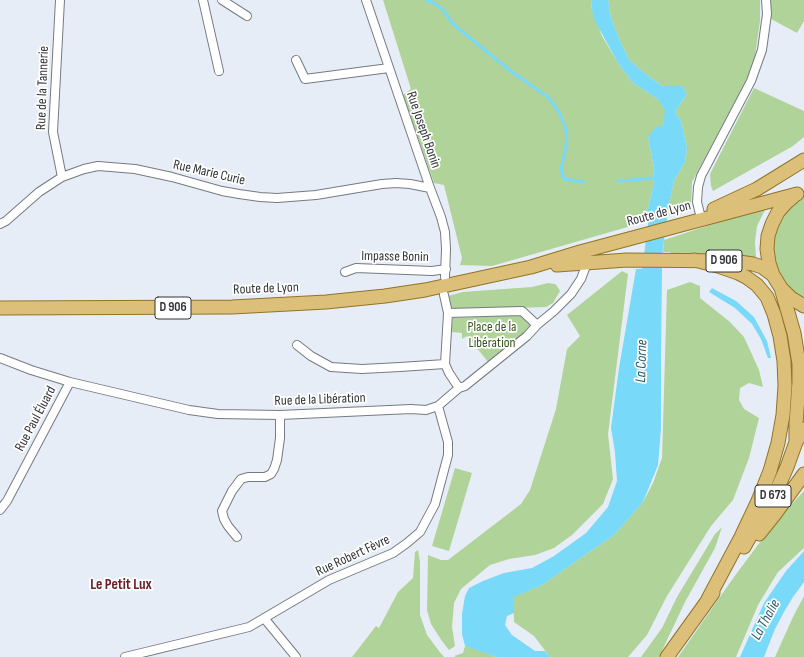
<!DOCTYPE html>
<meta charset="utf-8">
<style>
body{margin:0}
canvas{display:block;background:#e7edf6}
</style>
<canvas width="804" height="657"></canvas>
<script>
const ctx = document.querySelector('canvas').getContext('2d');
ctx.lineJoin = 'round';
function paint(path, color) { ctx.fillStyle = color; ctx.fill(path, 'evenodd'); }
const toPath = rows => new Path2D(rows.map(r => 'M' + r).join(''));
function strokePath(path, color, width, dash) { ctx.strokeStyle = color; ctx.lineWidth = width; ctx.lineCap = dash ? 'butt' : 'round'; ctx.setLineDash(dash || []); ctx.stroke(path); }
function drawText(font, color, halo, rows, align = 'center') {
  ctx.font = font + ' "Sofia Sans Condensed",sans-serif'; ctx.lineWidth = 3.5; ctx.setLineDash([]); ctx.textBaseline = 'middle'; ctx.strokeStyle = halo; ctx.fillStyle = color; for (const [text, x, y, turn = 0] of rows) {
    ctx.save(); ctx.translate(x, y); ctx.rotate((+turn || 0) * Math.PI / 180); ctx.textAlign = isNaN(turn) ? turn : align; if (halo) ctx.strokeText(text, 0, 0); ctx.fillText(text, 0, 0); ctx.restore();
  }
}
const green = toPath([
 [383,0,591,0,592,10,602,36,618,63,633,83,658,99,666,110,663,125,648,137,654,168,653,187,645,222,492,266,460,265,462,258,444,185,434,183,403,95,411,89],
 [608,0,760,0,760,21,755,56,745,83,692,182,691,204,666,217,674,181,685,162,687,148,681,121,675,112,687,94,682,86,662,86,647,75,630,61,620,41,611,18],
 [771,0,804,0,804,21,797,33,771,19],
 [754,88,804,111,804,137,793,146,713,191,711,186,710,174],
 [804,197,804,300,788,290,775,268,771,245,781,217,792,204],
 [767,206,757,226,755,242,756,258,742,256,672,254,670,252,663,252,664,240,722,221,732,215],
 [622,271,628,274,608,434,613,479,603,504,572,535,554,548,535,555,509,559,490,565,461,589,454,603,452,627,455,646,449,650,442,641,431,624,427,610,428,555,441,560,448,560,521,504,530,490,556,409,567,349,580,336,567,315],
 [690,282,700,286,700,298,730,322,744,337,759,370,763,387,749,383,740,388,739,400,744,409,759,418,749,458,733,500,711,526,667,596,647,635,628,657,550,657,534,636,514,622,513,597,542,585,614,535,643,502,653,483,662,458,667,290],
 [548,283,555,284,557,286,560,291,553,303,546,307,451,310,448,296,463,292,504,289,532,287],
 [523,315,531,324,530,330,489,363,467,336,462,339,462,333,451,332,453,318],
 [455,468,472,473,449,551,432,546],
 [804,491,804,548,778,572,758,605,736,657,678,657,734,577,775,522],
 [722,527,715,548,685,602,659,657,641,657,662,628,677,597,715,534],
 [418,550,420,562,420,615,427,635,439,651,444,657,352,657,376,626,379,628,398,592,413,578,415,552],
 [804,596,804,657,775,657,793,617],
 [465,646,475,649,497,657,456,657,454,656,463,653]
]);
const water = toPath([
 [591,0,608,0,611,18,620,41,630,61,647,75,662,86,682,86,687,94,675,112,681,121,687,148,685,162,674,181,666,217,645,222,653,187,654,168,648,137,656,127,663,125,665,110,658,99,633,83,618,63,595,21,592,10],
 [662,268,661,361,661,429,658,465,643,502,614,535,542,585,514,597,514,613,507,616,505,625,512,635,535,651,545,651,550,657,497,657,465,646,462,634,462,614,465,596,469,588,483,581,504,573,532,568,554,556,586,533,608,507,617,481,615,452,611,428,619,368,636,269],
 [712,288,736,301,754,317,767,341,771,358,768,358,761,339,752,324,735,308,709,292],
 [804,551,804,582,793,597,784,612,775,629,764,657,740,657,764,603,786,571]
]);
const stream = toPath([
 [426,0,434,3,442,9,454,25,512,72,548,97,559,112,564,124,567,134,566,146,561,170,564,179,584,182],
 [618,181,656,178]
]);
const river = toPath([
 [648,293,661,195]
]);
const minor = toPath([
 [60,0,53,132,62,177],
 [203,0,219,71],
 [222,0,247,16],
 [366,0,430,188,441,217,445,232,446,249,445,277],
 [296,60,305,79,389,68],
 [700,214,697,202,698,187,701,176,751,81,762,50,767,14,766,0],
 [0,224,6,221,39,192,62,177,84,169,98,166,135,169,172,177,222,191,239,194,260,197,277,198,316,195,382,184,396,183,410,184,430,188],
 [345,272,356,268,432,271,446,269],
 [444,295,448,313,445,364,449,373,459,388],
 [448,313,522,311,537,325],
 [297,345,311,356,331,367,362,369,400,367,445,364],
 [0,358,31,370,70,382,189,410,218,414,280,415,411,409,426,410,438,406,459,388,465,386,527,336,537,325,554,311,571,294,581,279,587,263],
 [0,510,7,501,70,382],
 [237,537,228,526,224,519,222,511,232,491,241,479,248,477,265,477,271,474,274,469,277,460,280,438,280,415],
 [264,618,296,657],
 [125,657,249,627,329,580,393,553,407,543,420,532,435,504,448,455,448,442,438,406]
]);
const primary = toPath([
 [794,196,787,202,778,212,772,224,768,236,767,249,769,263,773,275,781,288,791,298,804,306],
 [714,209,757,189,804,160],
 [694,260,718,266,738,273,746,277,757,285,767,297,774,314,780,336,784,361,785,386,783,415,778,443,770,471,758,501,741,537,708,599],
 [557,265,627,260,732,261,753,264,762,267,773,275],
 [781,288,794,333,799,364,799,382,796,424,796,442],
 [0,308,232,307,326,302,385,296,425,290,531,267,580,252,797,194],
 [759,534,775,514,804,474],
 [744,547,779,485,787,467,796,442,804,429],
 [667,657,713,593]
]);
const shields = [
 [724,261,36],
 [173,308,36],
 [773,496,36]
];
const shieldNames = [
 ["D 906",724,261],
 ["D 906",173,308],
 ["D 673",773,496]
];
const streetNames = [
 ["Rue de la Tannerie",43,88,-88],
 ["Rue Joseph Bonin",423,130,71],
 ["Rue Marie Curie",209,173,13],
 ["Route de Lyon",659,214,-15],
 ["Impasse Bonin",395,257,1],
 ["Route de Lyon",266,289,-2],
 ["Rue de la Libération",320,400,-2],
 ["Rue Paul Éluard",36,419,-62],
 ["Rue Robert Fèvre",353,556,-25]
];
const parkNames = [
 ["Place de la",492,327],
 ["Libération",492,343]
];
const waterNames = [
 ["La Corne",642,361,-88],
 ["La Thalie",766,620,-61]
];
const neighbourhoodNames = [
 ["Le Petit Lux",121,585]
];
paint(green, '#b0d399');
paint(water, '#78d9f8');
strokePath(stream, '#78d9f8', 3);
strokePath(river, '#78d9f8', 18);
strokePath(minor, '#757b82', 10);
strokePath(primary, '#927328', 15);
strokePath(minor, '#fff', 8);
strokePath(primary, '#dcbf79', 13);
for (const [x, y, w] of shields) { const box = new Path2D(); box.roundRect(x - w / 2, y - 11, w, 22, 3); ctx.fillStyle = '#fff'; ctx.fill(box); strokePath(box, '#323437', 1); }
drawText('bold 13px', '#323437', null, shieldNames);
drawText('14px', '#323437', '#fff', streetNames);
drawText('14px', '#35561b', '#fff', parkNames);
drawText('italic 15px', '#245a6b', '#fff', waterNames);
drawText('bold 15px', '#66212a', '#fff', neighbourhoodNames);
</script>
